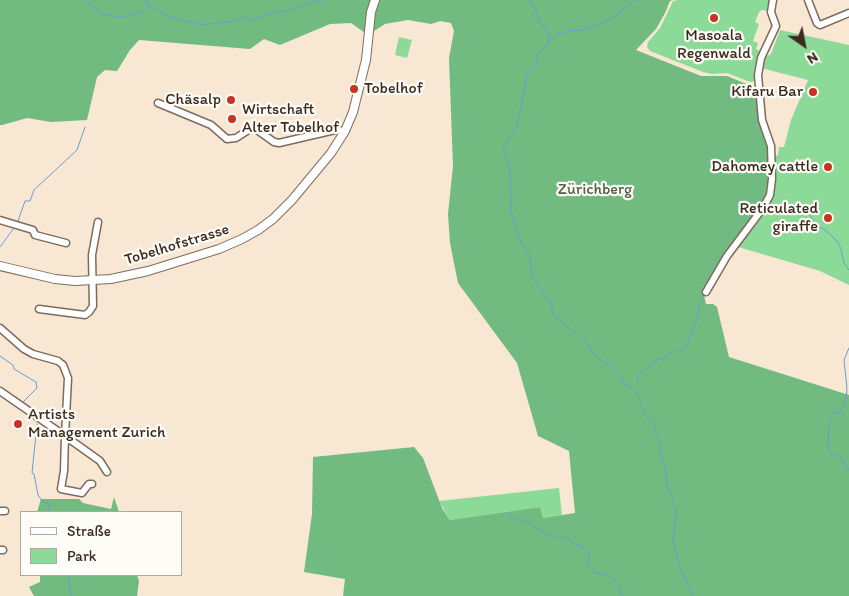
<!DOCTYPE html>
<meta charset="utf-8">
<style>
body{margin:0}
#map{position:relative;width:849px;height:596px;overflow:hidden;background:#f8e7d3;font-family:Itim,sans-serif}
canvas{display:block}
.legend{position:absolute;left:20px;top:511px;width:162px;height:65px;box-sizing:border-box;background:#fdfcf7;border:1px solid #afa8a0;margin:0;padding:6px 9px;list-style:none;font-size:15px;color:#3b2a1e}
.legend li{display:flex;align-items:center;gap:10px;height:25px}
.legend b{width:25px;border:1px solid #afa8a0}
.north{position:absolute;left:779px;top:20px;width:50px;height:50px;-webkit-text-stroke:4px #fdfcf7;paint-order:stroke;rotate:147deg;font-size:14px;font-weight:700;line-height:20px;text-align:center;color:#3b2a1e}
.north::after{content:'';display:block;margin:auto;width:18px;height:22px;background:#3b2a1e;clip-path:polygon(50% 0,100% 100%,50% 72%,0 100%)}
</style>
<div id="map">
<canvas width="849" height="596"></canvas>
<ul class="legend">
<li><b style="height:6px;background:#fff"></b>Straße</li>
<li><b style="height:14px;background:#8cda98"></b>Park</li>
</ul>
<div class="north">N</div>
</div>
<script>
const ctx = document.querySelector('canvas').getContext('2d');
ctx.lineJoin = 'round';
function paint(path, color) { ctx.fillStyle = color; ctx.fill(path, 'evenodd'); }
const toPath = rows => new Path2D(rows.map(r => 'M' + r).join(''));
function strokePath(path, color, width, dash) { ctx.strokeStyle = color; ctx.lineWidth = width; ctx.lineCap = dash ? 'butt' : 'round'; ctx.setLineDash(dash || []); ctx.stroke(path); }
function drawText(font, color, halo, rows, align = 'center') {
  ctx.font = font + ' Itim,sans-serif'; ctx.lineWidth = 4.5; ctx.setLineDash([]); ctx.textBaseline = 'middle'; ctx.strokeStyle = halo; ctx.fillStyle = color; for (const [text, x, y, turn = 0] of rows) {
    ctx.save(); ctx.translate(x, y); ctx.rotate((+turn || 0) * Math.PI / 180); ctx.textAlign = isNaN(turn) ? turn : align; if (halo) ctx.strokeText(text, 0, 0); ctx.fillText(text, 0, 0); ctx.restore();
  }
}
const green = toPath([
 [678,0,771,0,769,11,762,10,759,12,755,22,759,24,753,41,758,43,756,49,762,52,763,58,771,54,780,30,849,45,849,285,820,271,738,247,769,204,775,186,774,157,778,155,779,147,784,147,791,120,808,80,761,68,755,81,750,82,727,73,712,74,703,72,650,51,647,47,648,42,660,28,673,1],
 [399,37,412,40,407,58,395,55],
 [559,488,562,515,543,518,540,507,450,520,439,501]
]);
const forest = toPath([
 [0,0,673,0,670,1,665,13,656,29,636,50,701,76,727,76,756,88,759,120,769,146,770,184,765,202,706,288,704,296,706,304,713,304,717,307,729,357,849,395,849,596,343,596,345,579,304,572,312,514,313,457,414,447,423,458,442,508,450,520,540,507,543,518,575,513,569,451,538,436,517,363,458,283,450,243,448,214,453,166,449,58,454,31,451,23,440,21,431,24,408,20,385,24,368,35,351,23,330,24,280,45,264,39,250,49,139,40,130,50,117,71,105,70,97,77,87,120,51,122,27,118,2,125,0,125],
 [114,497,119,512,37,512,41,499,79,499,83,503,111,509],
 [40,575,137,575,139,581,137,596,34,596,29,587,40,582]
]);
const stream = toPath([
 [84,0,103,14,121,17,135,14,151,6],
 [146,0,147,3,167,16,201,25,235,21,245,17,250,21,267,14,291,10,312,2,323,0],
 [529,0,536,11,539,21,550,36,546,47,537,54,537,66,527,75,517,126,503,148,510,171,511,211,519,238,529,254,533,278,550,301,555,317,585,340,593,354,610,366,620,374,623,383,636,391,644,413,655,425,654,430,661,445,660,453,665,466,667,485,677,512,675,520,675,528,673,540,678,561,692,596],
 [549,41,556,35,567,31,584,30,606,21,619,14,620,11,636,0],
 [817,206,811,214,811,219,815,225,824,229,837,241,841,249,844,263,849,270],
 [18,221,25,201,30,201,34,190,77,150,85,127],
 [0,247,14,228],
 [0,356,13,365,14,369,36,382,37,388,24,401,23,403],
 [637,381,638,375,656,362,656,360,664,358,667,355,686,347,697,319,700,304,704,297],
 [830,421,831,414,840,412,846,399,847,389,844,360,849,348],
 [37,424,32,473,34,474,38,495,43,502,49,504,48,512],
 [829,426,828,449,833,455,840,457,849,470],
 [508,513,521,522,526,521,546,534,569,539,574,544,580,545,590,555,587,563,595,572,609,576,616,581,623,596],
 [68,575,71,596]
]);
const minor = toPath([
 [808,0,817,23,820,25,849,13],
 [158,103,211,125,227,139,236,138,253,127,274,142,279,143,335,130,345,131],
 [0,220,33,230,35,235,66,243],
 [706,292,727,256,763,208,770,195,772,179,771,146,762,120,758,75,761,58,776,26,771,12,773,0],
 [39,309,85,315,89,312,93,306,92,255,98,222],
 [0,328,24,349,33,354,58,361,63,365,68,378,65,436,100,461,107,472],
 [0,391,65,436,64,471,61,489,82,493,89,484,92,484],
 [0,511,5,511],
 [0,550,3,550]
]);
const major = toPath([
 [0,266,55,279,75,281,111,279,148,271,219,249,242,239,258,230,273,219,292,200,331,153,345,131,353,112,366,60,371,12,375,0]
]);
const markers = [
 [714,18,5,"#c8321e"],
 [354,89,5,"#c8321e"],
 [813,92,5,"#c8321e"],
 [231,100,5,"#c8321e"],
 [232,119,5,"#c8321e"],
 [828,167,5,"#c8321e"],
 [828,218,5,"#c8321e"],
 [18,424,5,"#c8321e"]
];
const poiNames = [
 ["Masoala",714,36,"center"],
 ["Regenwald",714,54,"center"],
 ["Tobelhof",364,89,"left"],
 ["Kifaru Bar",803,92],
 ["Chäsalp",221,100],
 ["Wirtschaft",242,110,"left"],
 ["Alter Tobelhof",242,128,"left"],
 ["Dahomey cattle",818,167],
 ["Reticulated",818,209],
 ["giraffe",818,227],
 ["Artists",28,415,"left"],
 ["Management Zurich",28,433,"left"]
];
const parkNames = [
 ["Zürichberg",595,190]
];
const streetNames = [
 ["Tobelhofstrasse",177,245,-17]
];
paint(green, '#8cda98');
paint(forest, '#71ba80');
strokePath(stream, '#689dd4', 1);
strokePath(minor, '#7d6c5d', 9);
strokePath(major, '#7d6c5d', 10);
strokePath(minor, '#fff', 6);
strokePath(major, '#fff', 8);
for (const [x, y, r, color] of markers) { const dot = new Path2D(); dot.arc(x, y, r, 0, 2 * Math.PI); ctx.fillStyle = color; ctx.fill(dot); strokePath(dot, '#fdfcf7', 2); }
drawText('16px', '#3b2a1e', '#fdfcf7', poiNames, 'right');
drawText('16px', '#535f43', '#fdfcf7', parkNames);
drawText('16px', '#3b2a1e', '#fdfcf7', streetNames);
</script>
